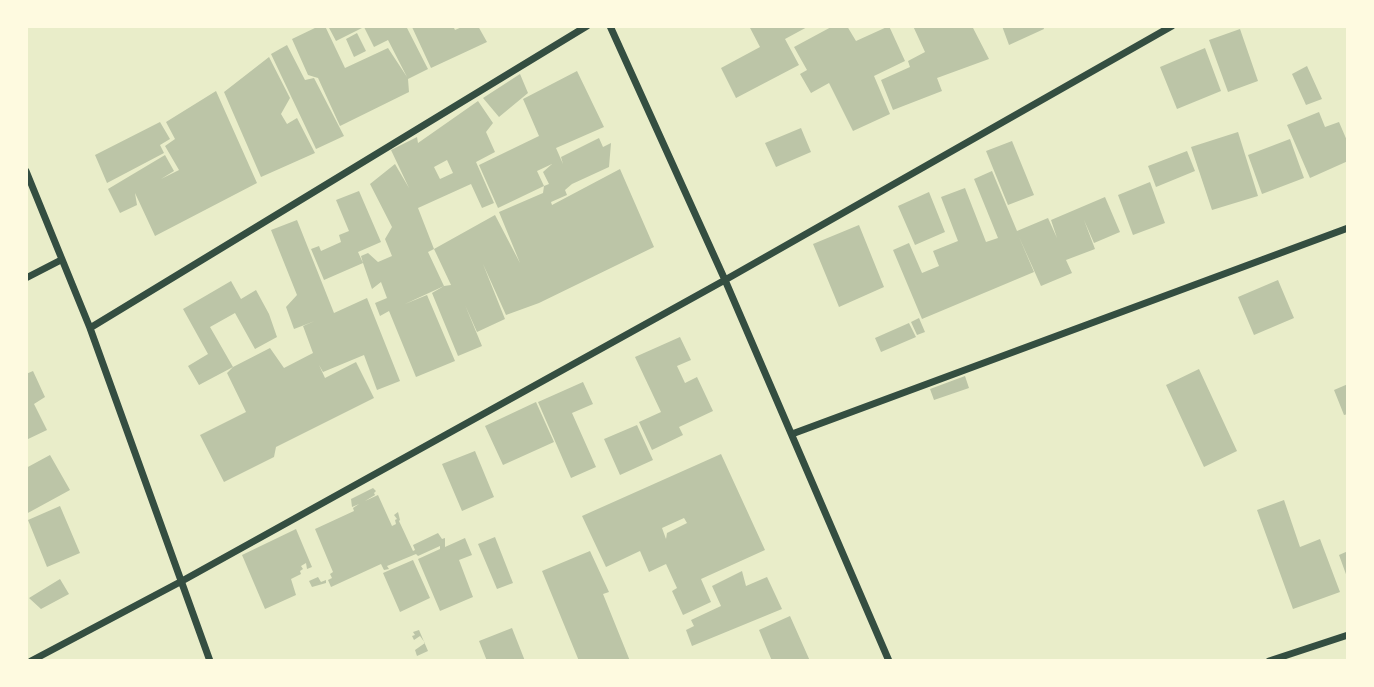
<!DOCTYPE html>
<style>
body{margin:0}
#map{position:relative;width:1374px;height:687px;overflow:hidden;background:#e9edc9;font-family:Karla,sans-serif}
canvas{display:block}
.frame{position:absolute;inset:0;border:28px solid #fefae0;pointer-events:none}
</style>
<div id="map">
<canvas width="1374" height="687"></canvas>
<div class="frame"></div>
</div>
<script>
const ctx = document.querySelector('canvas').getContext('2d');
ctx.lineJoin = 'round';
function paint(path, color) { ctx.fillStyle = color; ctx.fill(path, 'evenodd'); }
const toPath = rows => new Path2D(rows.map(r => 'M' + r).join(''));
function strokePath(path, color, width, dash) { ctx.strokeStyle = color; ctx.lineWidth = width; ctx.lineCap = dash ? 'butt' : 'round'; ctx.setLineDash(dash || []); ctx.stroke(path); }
const building = toPath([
 [319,26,325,26,345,68,388,48,407,77,388,40,374,47,364,27,336,41,328,26,406,26,428,69,408,79,409,92,340,126,318,78,308,75,292,39],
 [414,26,453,26,455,30,464,26,478,26,487,42,431,68,412,27],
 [749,26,809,26,785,39,799,65,736,98,721,68,760,47],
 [833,26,847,26,856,41,889,26,905,61,874,76,890,114,853,131,829,83,811,93,800,74,807,70,794,47],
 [913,26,972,26,989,59,937,78,942,91,893,110,881,80,910,67,908,61,925,52],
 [1002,26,1043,26,1044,29,1009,45],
 [1240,29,1258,81,1228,92,1209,40],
 [357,33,366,51,354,57,346,39],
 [287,45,305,80,314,78,344,136,316,149,271,54],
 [1205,48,1221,91,1177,109,1160,67],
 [269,57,290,98,281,114,287,124,297,118,315,153,261,177,224,92],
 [1307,66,1322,99,1306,105,1292,74],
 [577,71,604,127,556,148,563,164,561,157,599,138,603,147,611,143,609,167,572,184,565,190,567,195,551,202,552,205,620,169,654,247,539,303,506,315,483,264,505,319,477,332,465,305,482,346,458,356,432,293,444,286,405,304,427,295,455,361,416,377,389,311,380,316,375,303,387,298,381,282,372,289,363,263,324,280,311,249,319,246,321,251,341,242,339,235,349,231,336,200,359,191,381,242,358,252,363,263,361,256,368,253,378,262,392,256,385,239,392,227,370,184,395,164,409,188,391,150,417,137,418,143,478,101,493,123,486,132,495,152,476,162,494,203,482,208,471,184,418,208,434,249,428,252,444,286,451,285,434,249,495,215,520,263,499,212,543,193,544,186,498,208,479,165,539,136,523,99],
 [447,160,453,173,440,179,434,167],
 [552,164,543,172,549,184,544,186,537,171],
 [520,74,528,93,499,117,483,98],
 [216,91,257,183,155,236,135,193,137,205,120,213,108,189,165,155,174,171,161,179,179,170,165,146,175,139,166,122],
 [1319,112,1325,127,1339,122,1348,143,1348,161,1310,178,1287,125],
 [160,122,170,139,160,145,164,153,107,183,95,155],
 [801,128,811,152,776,167,765,143],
 [1238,132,1258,196,1212,210,1191,147],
 [1290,139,1304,178,1262,194,1248,155],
 [1012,141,1034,195,1008,205,986,151],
 [1187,151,1195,171,1156,187,1148,166],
 [992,171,1017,231,1048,218,1057,238,1051,220,1105,197,1120,232,1094,243,1084,220,1095,249,1066,260,1072,273,1041,286,1019,237,1034,272,922,319,893,250,909,243,922,273,939,266,933,251,958,241,941,197,965,188,986,242,998,238,974,179],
 [1150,182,1165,223,1133,235,1118,195],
 [929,192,945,232,915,245,898,206],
 [297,220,334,313,367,298,400,381,377,390,364,355,323,372,319,365,325,378,356,362,374,398,276,447,274,457,224,482,200,435,246,412,227,373,233,367,270,348,284,368,313,353,303,326,315,321,294,329,286,307,297,295,271,230],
 [859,225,884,287,839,307,813,244],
 [1278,280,1294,318,1254,335,1238,297],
 [231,281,241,299,256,290,269,314,277,337,255,349,235,313,210,327,233,367,199,385,188,366,208,354,183,309],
 [919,318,925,332,917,335,911,322],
 [909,323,916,337,881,352,875,338],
 [680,337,691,360,677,366,685,383,697,377,713,411,679,427,683,435,652,450,639,422,661,412,635,357],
 [1199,369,1237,451,1204,467,1166,385],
 [33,371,45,397,34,404,47,430,26,440,26,374],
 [965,376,969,388,934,400,930,389],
 [583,382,593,404,572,413,596,467,571,478,538,402],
 [1348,384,1348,414,1344,415,1334,390],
 [536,402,554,442,503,465,485,426],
 [637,425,653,460,620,475,604,439],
 [475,451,494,497,462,511,442,464],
 [721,454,765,550,701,579,711,602,683,615,672,591,677,588,666,564,649,572,640,551,606,567,582,516],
 [684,518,687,523,667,533,666,539,662,528],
 [50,455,70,490,26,514,26,468],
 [373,488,376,491,374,493,375,495,365,501,378,495,392,526,396,524,395,520,397,519,394,515,398,512,400,520,399,521,413,551,415,550,413,545,438,533,442,539,445,538,445,547,465,538,472,555,459,560,473,597,440,611,418,559,440,549,440,546,418,556,416,554,387,566,389,569,384,570,381,564,331,587,328,580,332,578,330,574,333,572,315,529,354,511,353,508,359,504,352,507,351,499],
 [1284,500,1300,547,1320,539,1340,592,1293,609,1257,510],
 [60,506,80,553,47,567,28,520],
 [296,529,312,567,307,569,306,563,301,566,303,569,300,571,301,574,291,579,296,595,265,609,242,555],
 [495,537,513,583,497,589,478,544],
 [590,551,609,592,603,594,630,661,579,661,542,571],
 [1348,551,1348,577,1347,577,1339,555],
 [413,560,430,598,400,612,383,573],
 [742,571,746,586,767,577,782,609,692,646,686,630,694,626,691,620,721,606,712,586],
 [318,577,321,582,326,580,326,583,312,587,309,581],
 [60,579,69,594,41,609,29,598],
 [790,616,810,661,772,661,759,630],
 [512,628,525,661,487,661,479,641],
 [419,630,428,651,417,656,415,650,425,643,420,636,414,640,412,636,415,635,413,632]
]);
const minor = toPath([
 [610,26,725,280,889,661],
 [26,171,90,328,210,661],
 [26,278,61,260],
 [90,328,587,26],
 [792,434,1348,228],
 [31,661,182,581,725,280,1172,26],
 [1269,661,1348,635]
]);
paint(building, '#bcc5a7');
strokePath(minor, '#344e41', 7);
</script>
